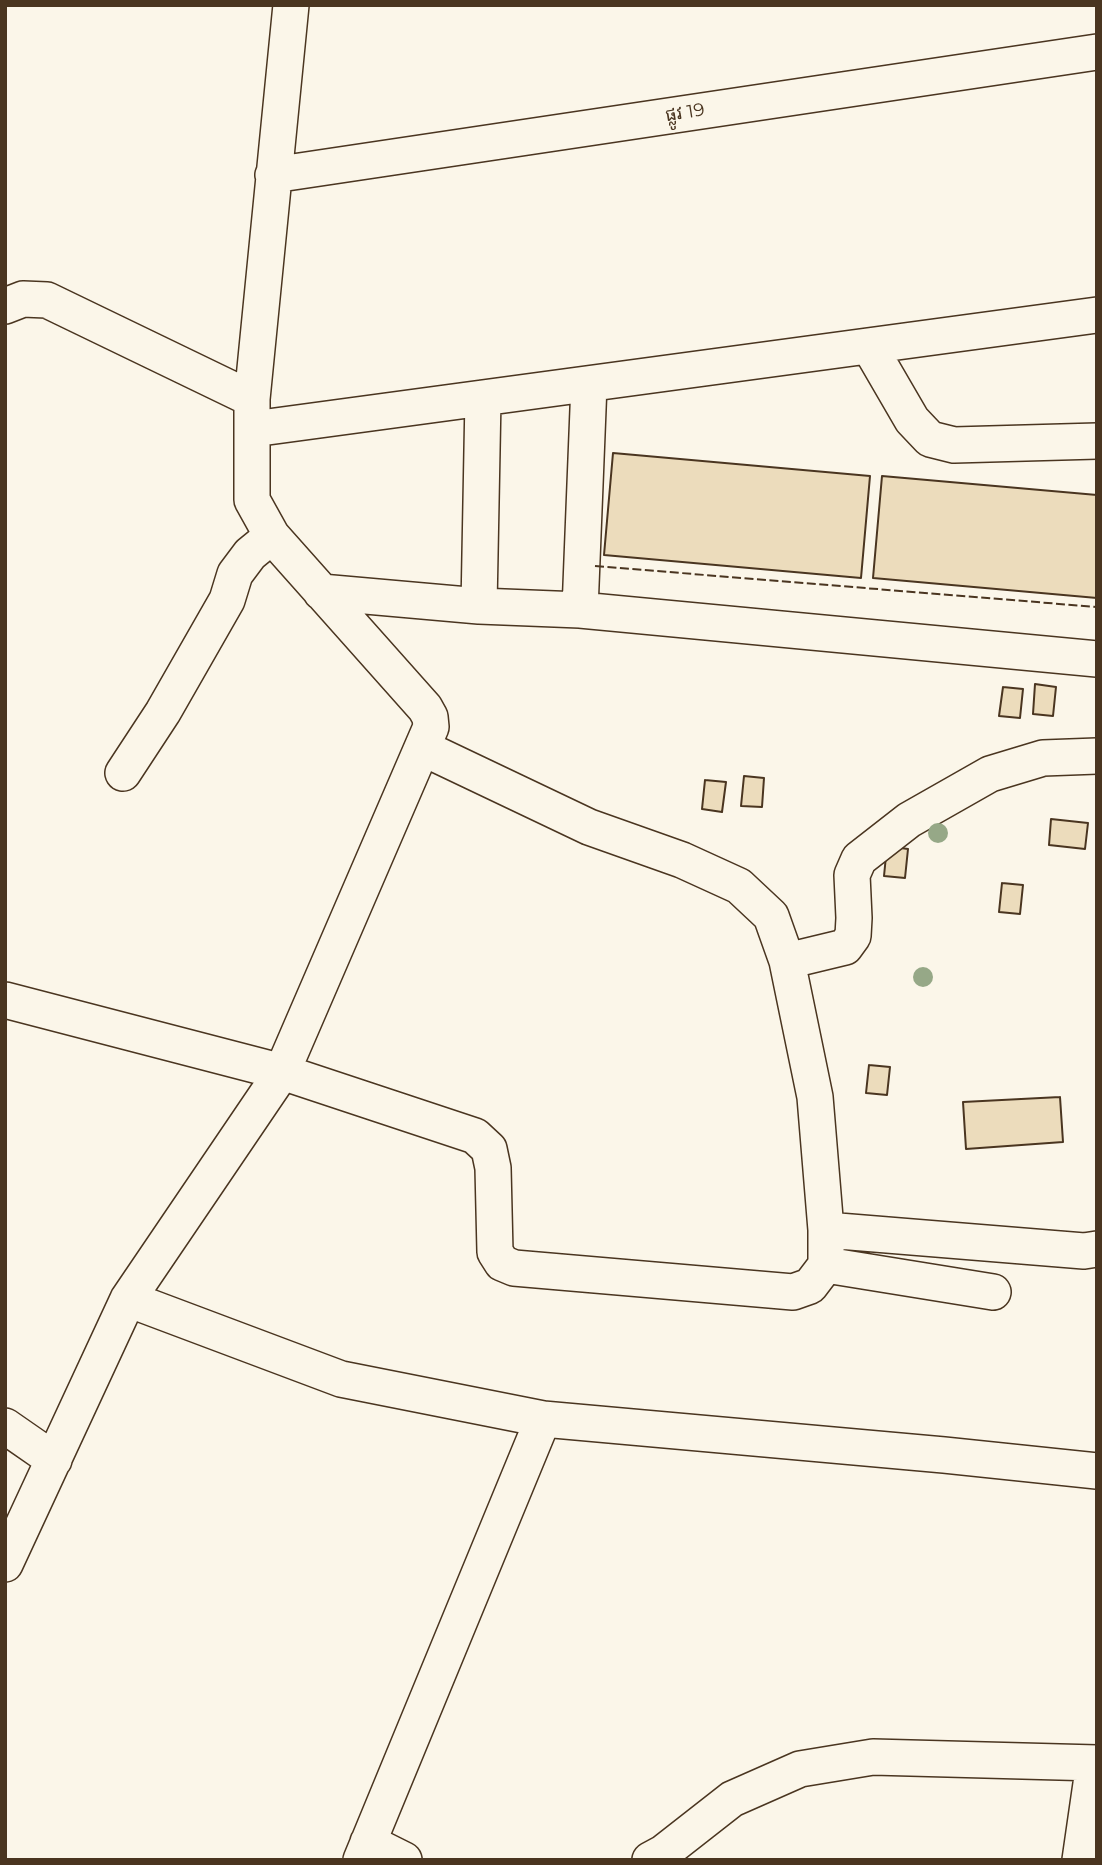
<!DOCTYPE html>
<meta charset="utf-8">
<style>
body{margin:0}
#map{position:relative;width:1102px;height:1865px;overflow:hidden;background:#fbf6e9;font-family:Montserrat,sans-serif}
canvas{display:block}
.frame{position:absolute;inset:0;border:7px solid #4a3520;pointer-events:none}
</style>
<div id="map">
<canvas width="1102" height="1865"></canvas>
<div class="frame"></div>
</div>
<script>
const ctx = document.querySelector('canvas').getContext('2d');
ctx.lineJoin = 'round';
function paint(path, color) { ctx.fillStyle = color; ctx.fill(path, 'evenodd'); }
const toPath = rows => new Path2D(rows.map(r => 'M' + r).join(''));
function strokePath(path, color, width, dash) { ctx.strokeStyle = color; ctx.lineWidth = width; ctx.lineCap = dash ? 'butt' : 'round'; ctx.setLineDash(dash || []); ctx.stroke(path); }
function drawText(font, color, halo, rows, align = 'center') {
  ctx.font = font + ' Montserrat,"Noto Sans Khmer",sans-serif'; ctx.lineWidth = 5; ctx.setLineDash([]); ctx.textBaseline = 'middle'; ctx.strokeStyle = halo; ctx.fillStyle = color; for (const [text, x, y, turn = 0] of rows) {
    ctx.save(); ctx.translate(x, y); ctx.rotate((+turn || 0) * Math.PI / 180); ctx.textAlign = isNaN(turn) ? turn : align; if (halo) ctx.strokeText(text, 0, 0); ctx.fillText(text, 0, 0); ctx.restore();
  }
}
const building = toPath([
 [613,453,870,476,861,578,604,555,613,453],
 [882,476,1097,495,1097,598,873,578,882,476],
 [1035,684,1056,687,1053,716,1033,714,1035,684],
 [1003,687,1023,689,1020,718,999,716,1003,687],
 [744,776,764,778,762,807,741,806,744,776],
 [705,780,726,782,722,812,702,809,705,780],
 [1051,819,1088,823,1085,849,1049,845,1051,819],
 [887,846,908,849,905,878,884,876,887,846],
 [1002,883,1023,885,1020,914,999,912,1002,883],
 [869,1065,890,1067,887,1095,866,1093,869,1065],
 [1060,1097,1063,1142,966,1149,963,1102,1060,1097]
]);
const minor = toPath([
 [273,175,1097,52],
 [5,306,23,299,47,300,252,399],
 [869,346,912,420,930,439,954,445,1097,441],
 [253,429,1097,315],
 [321,592,479,606,580,610,1097,659],
 [479,606,483,398],
 [580,610,589,384],
 [123,773,163,712,227,600,235,574,250,554,272,536],
 [787,961,845,947,853,936,854,918,852,875,859,859,909,820,990,774,1043,758,1097,756],
 [5,1000,282,1072,475,1136,489,1149,493,1168,495,1252,502,1263,514,1268,793,1292,810,1286,826,1265,826,1230,815,1097,787,961,771,916,739,886,682,860,589,827,423,748],
 [826,1230,1084,1251,1097,1249],
 [826,1265,993,1292],
 [128,1299,341,1379,543,1419,944,1455,1097,1471],
 [5,1426,54,1460],
 [5,1564,128,1299,282,1072,431,727,430,717,425,708,272,536,252,500,252,399,291,5],
 [368,1842,404,1860],
 [361,1860,543,1419],
 [650,1860,663,1853,732,1799,800,1769,873,1757,1097,1763],
 [1080,1860,1094,1763]
]);
const fence = toPath([
 [595,566,1097,607]
]);
const trees = [
 [938,833],
 [923,977]
];
const streetNames = [
 ["ផ្លូវ 19",685,113,-9]
];
paint(building, '#ecdcbc');
strokePath(building, '#4a3520', 2);
strokePath(minor, '#4a3520', 38);
strokePath(minor, '#fbf6e9', 35);
strokePath(fence, '#4a3520', 2, [9, 3.5]);
ctx.fillStyle = '#96a887';
for (const [x, y] of trees) { ctx.beginPath(); ctx.arc(x, y, 10, 0, 2 * Math.PI); ctx.fill(); }
drawText('18px', '#4a3520', '#fbf6e9', streetNames);
</script>
